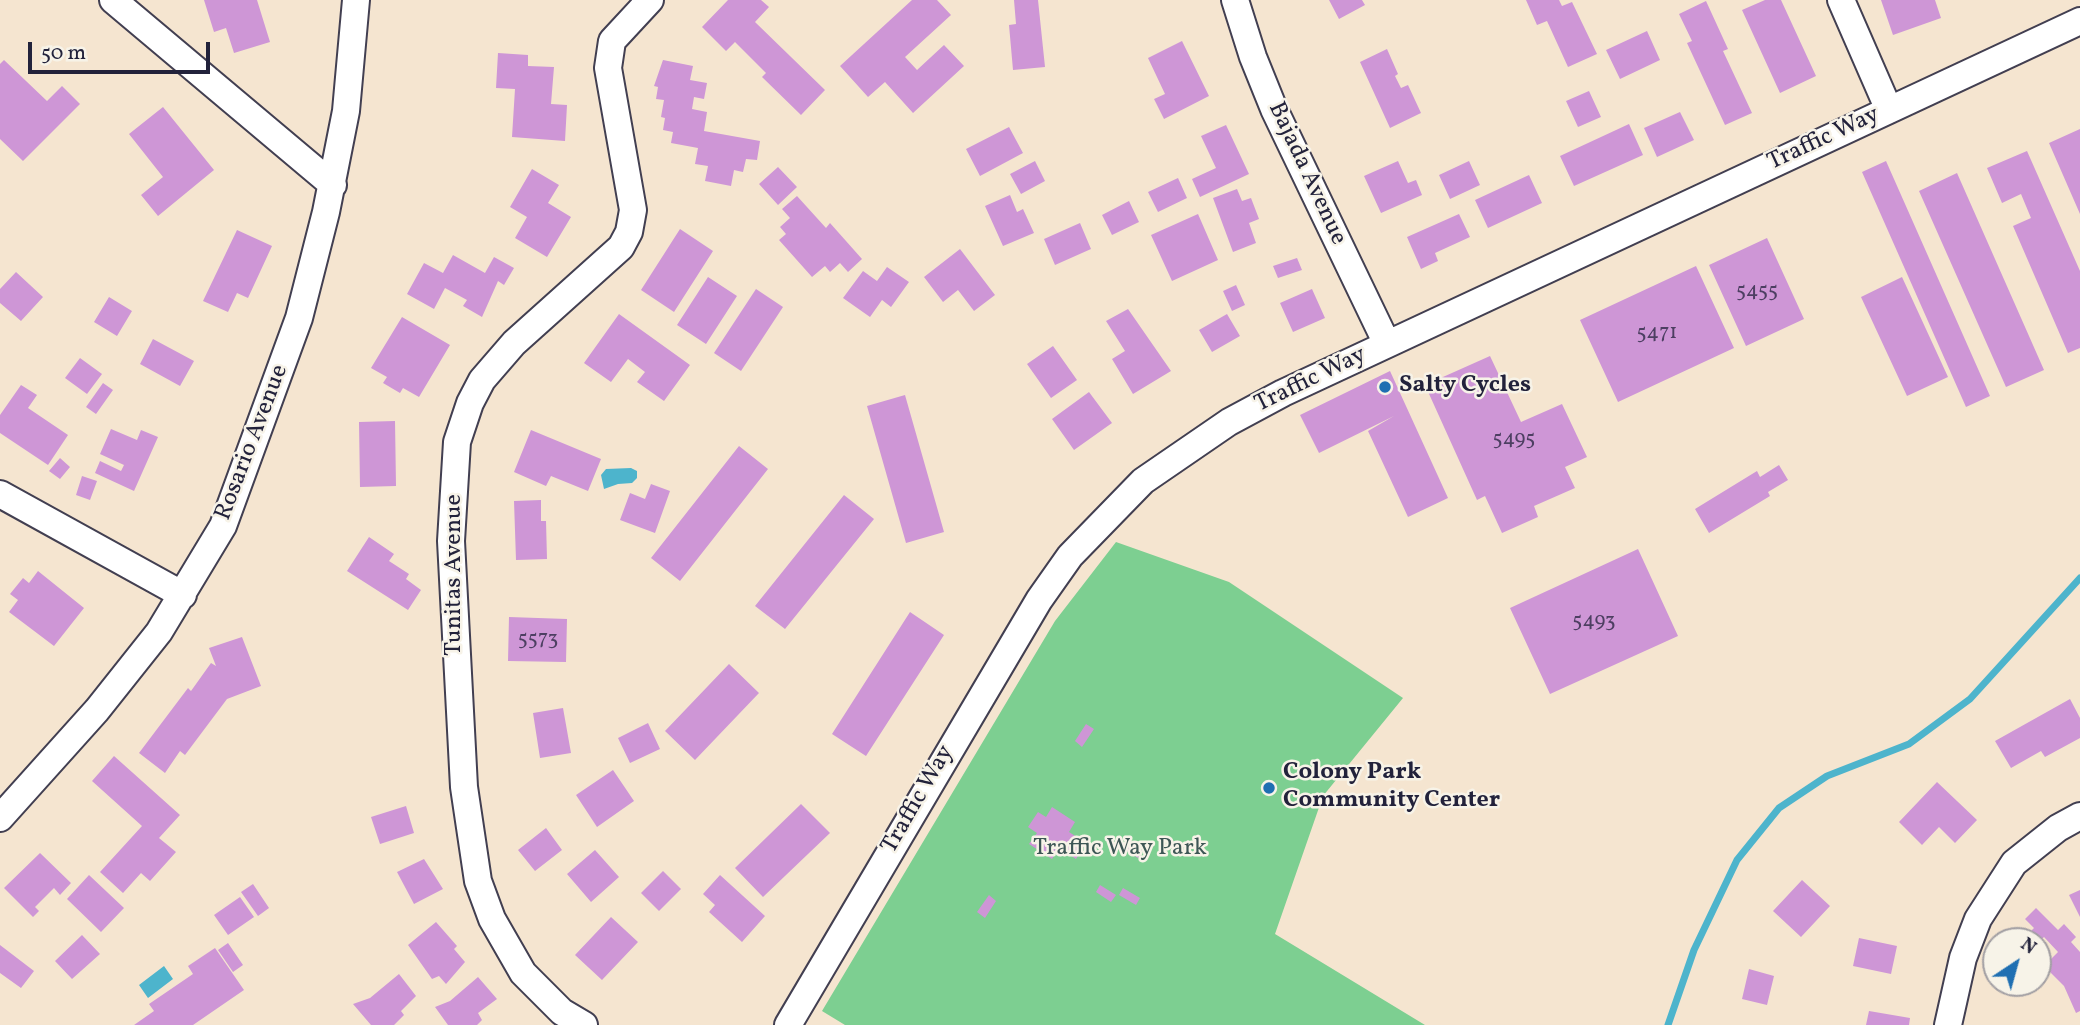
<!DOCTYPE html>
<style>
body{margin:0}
#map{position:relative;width:2080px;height:1025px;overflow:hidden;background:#f5e5d0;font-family:Vollkorn,serif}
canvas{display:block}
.north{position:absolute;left:1982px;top:927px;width:70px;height:70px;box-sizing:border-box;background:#f7f3e8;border:2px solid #a29fa3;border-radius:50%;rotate:36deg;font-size:19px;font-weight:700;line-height:28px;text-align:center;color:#22223b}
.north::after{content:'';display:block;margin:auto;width:24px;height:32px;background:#1f6fb2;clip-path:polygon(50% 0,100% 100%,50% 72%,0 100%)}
.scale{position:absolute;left:28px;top:42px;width:182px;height:32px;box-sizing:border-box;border:4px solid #22223b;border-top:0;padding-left:9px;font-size:21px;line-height:24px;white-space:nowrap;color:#22223b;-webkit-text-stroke:5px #f7f3e8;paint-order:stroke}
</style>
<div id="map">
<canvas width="2080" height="1025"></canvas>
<div class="north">N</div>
<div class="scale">50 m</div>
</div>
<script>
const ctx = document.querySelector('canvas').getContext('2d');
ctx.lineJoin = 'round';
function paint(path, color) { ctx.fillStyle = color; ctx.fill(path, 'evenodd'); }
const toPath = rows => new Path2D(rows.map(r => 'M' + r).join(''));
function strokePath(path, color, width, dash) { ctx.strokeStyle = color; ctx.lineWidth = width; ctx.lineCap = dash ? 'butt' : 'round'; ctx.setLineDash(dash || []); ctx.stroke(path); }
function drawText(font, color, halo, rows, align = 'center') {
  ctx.font = font + ' Vollkorn,serif'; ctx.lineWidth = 5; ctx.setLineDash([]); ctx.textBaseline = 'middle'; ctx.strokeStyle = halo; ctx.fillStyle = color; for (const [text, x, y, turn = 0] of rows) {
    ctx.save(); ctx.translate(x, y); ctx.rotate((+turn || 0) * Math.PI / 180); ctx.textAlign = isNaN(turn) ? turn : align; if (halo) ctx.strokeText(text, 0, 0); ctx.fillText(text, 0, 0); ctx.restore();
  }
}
const green = toPath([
 [1116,542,1229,582,1403,698,1323,796,1275,934,1425,1025,845,1025,822,1011,1055,621]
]);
const water = toPath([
 [631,468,637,471,637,478,632,483,618,484,604,489,601,475,606,469],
 [164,966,173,979,148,998,139,985]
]);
const stream = toPath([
 [1668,1025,1694,950,1737,860,1779,808,1827,776,1909,744,1970,699,2080,578]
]);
const building = toPath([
 [204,0,257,0,270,42,234,53,226,28,214,32],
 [728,0,761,0,769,7,755,22,825,90,801,115,762,77,766,73,735,42,726,51,702,27],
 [912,0,937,0,951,15,905,57,917,70,944,45,964,66,913,113,885,82,868,97,840,66],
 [1014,0,1038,0,1045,67,1013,70,1009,25,1016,24],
 [1329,0,1362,0,1365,5,1339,19],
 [1526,0,1559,0,1562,6,1572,2,1597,54,1568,67,1547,21,1537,25],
 [1765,0,1781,0,1816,76,1780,93,1742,10],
 [1881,0,1935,0,1941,18,1893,35],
 [1706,1,1728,49,1723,51,1752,113,1725,125,1687,43,1692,41,1679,14],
 [1647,31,1660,60,1620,79,1606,50],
 [1182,41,1209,96,1164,119,1154,99,1165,94,1148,58],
 [1387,49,1398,74,1395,76,1401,88,1408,85,1421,113,1390,128,1360,62],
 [498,53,528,55,528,66,554,67,551,104,567,105,565,141,512,137,515,89,496,88],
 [4,60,47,101,62,86,80,104,23,161,0,139,0,64],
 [663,60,693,66,690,80,707,83,704,99,694,97,692,109,707,112,704,131,760,141,757,160,746,159,743,172,734,170,731,186,705,181,708,166,695,164,698,148,671,143,673,132,663,130,665,118,661,117,664,100,656,99,658,87,654,86],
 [1589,91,1601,117,1578,127,1566,101],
 [163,107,214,170,158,216,141,195,163,177,129,134],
 [1680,112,1694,140,1657,157,1644,128],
 [1629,124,1643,155,1574,186,1560,156],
 [1226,125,1249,174,1200,197,1192,179,1216,168,1201,136],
 [1009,127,1023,153,980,176,966,149],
 [2080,129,2080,214,2049,143],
 [2027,151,2080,271,2080,348,2068,353,2013,226,2031,218,2021,194,2002,203,1987,168],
 [1035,161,1045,181,1021,194,1010,174],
 [1398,161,1408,183,1416,180,1422,195,1381,213,1364,176],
 [1469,161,1480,185,1450,199,1439,175],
 [1886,161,1990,396,1966,407,1862,172],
 [778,167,797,187,778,205,759,184],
 [532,169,559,185,548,203,571,217,547,257,515,238,527,217,510,207],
 [1957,173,2044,370,2006,387,1919,191],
 [1529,175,1542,203,1488,228,1475,200],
 [1178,178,1187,198,1158,212,1148,192],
 [1237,189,1242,201,1251,198,1259,219,1249,223,1256,243,1233,252,1213,198],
 [1010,195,1017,212,1023,209,1034,233,1003,246,985,206],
 [797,196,826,228,830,223,862,259,848,272,840,263,830,272,825,266,812,277,779,240,786,234,780,227,790,218,782,209],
 [1129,201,1139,222,1112,235,1102,215],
 [1198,214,1218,260,1172,281,1151,235],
 [1459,214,1470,237,1435,253,1438,261,1421,269,1407,237],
 [1080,223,1091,249,1055,265,1044,239],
 [680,229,713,251,674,312,641,290],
 [237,230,272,246,248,298,237,293,228,312,203,301],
 [1767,238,1804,319,1746,346,1709,265],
 [960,249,995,295,974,311,958,290,943,302,924,277],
 [453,255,485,273,494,257,514,268,504,285,498,281,482,317,463,306,467,300,445,288,434,309,407,294,424,263,443,273],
 [1297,258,1302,270,1278,278,1273,266],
 [1696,266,1734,348,1618,402,1580,320],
 [887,267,909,282,891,307,882,300,870,317,843,298,863,271,877,281],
 [16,272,43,297,21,321,0,303,0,289],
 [708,277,737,296,706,344,677,325],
 [1902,277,1948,377,1907,396,1861,297],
 [1236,285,1245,305,1232,311,1223,291],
 [756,289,783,307,741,371,714,353],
 [1312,289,1325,318,1293,332,1280,303],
 [109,297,132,311,117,336,94,322],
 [1128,309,1171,371,1133,394,1112,359,1125,351,1106,321],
 [619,314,690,365,664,401,637,382,645,372,628,359,611,382,584,363],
 [1227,314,1240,336,1212,352,1199,330],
 [402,317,450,345,419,397,403,388,400,393,383,383,387,377,371,368],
 [153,339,194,361,180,386,140,364],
 [1053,346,1077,380,1051,398,1027,364],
 [1490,356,1521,422,1562,404,1587,457,1565,467,1575,488,1534,506,1538,517,1502,533,1485,496,1477,500,1425,385],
 [80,358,102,374,87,394,65,378],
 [1390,371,1448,498,1408,517,1368,431,1394,416,1319,453,1300,415],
 [103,383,113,390,96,414,86,407],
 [21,385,37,395,28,408,68,435,48,465,0,433,0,415],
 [1089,392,1112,423,1074,450,1052,419],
 [905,395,944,532,906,543,867,406],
 [395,421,396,486,360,487,359,422],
 [111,429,137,440,141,430,158,437,134,491,95,473,100,461,121,471,124,465,100,454],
 [531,430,601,459,588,491,551,476,546,486,514,472],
 [739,446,768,469,680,581,651,558],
 [60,458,70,467,60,479,49,471],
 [1779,465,1788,480,1768,492,1770,496,1709,533,1695,509,1757,471,1760,477],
 [82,476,97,481,90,500,76,495],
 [651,484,670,491,655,533,620,520,630,493,645,499],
 [844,495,874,519,785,629,755,606],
 [541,500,541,521,546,521,547,559,516,560,514,501],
 [369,537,394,554,389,561,409,574,406,579,421,590,408,610,347,571],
 [1638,549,1678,636,1550,694,1510,608],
 [38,571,84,608,54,646,9,612,18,600,10,594,23,578,29,583],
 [910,612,944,635,866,756,832,734],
 [509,617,567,619,566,662,508,661],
 [242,637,261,686,227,699,185,755,180,751,165,773,139,753,188,688,191,691,211,663,216,666,209,648],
 [729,664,759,693,695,760,665,731],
 [2070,699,2080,718,2080,738,2045,757,2041,751,2011,768,1995,741],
 [563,708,571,753,540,758,533,713],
 [648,723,660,749,630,763,618,738],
 [1086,724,1094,729,1082,747,1075,741],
 [114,756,180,815,159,838,176,852,150,881,141,873,123,893,100,872,142,826,92,781],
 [613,770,634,801,597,827,576,795],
 [1937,782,1977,820,1955,843,1939,827,1922,845,1899,822],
 [801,804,830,833,763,897,735,868],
 [406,806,414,833,380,844,371,817],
 [1052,807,1075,822,1069,832,1086,843,1076,859,1059,848,1052,859,1029,844,1037,833,1028,827,1038,812,1046,817],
 [546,828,562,850,535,871,518,850],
 [1127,840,1143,851,1138,858,1122,848],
 [595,850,619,877,591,902,567,874],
 [40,853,71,883,60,895,54,888,35,907,39,911,33,917,4,888],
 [424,859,443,889,414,904,397,872],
 [663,871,681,889,659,911,641,893],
 [89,875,124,908,101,932,67,899],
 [720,875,765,916,742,942,709,912,715,905,703,894],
 [1802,880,1830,906,1801,937,1773,911],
 [253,884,269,908,258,916,241,892],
 [1100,885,1116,895,1111,902,1096,892],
 [1123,888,1140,898,1136,905,1119,895],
 [2080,890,2080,917,2069,895],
 [989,895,996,901,985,918,977,912],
 [240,897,254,917,228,935,214,915],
 [2036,908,2058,930,2064,924,2076,937,2071,942,2080,952,2080,1011,2076,1013,2064,986,2044,966,2058,952,2044,937,2039,942,2030,932,2034,928,2025,919],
 [611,917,638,942,602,980,575,955],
 [436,922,457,946,454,949,465,962,446,984,439,976,432,979,408,945],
 [82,935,100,954,72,979,55,961],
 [1859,938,1897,946,1891,974,1853,966],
 [228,943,243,965,233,972,218,950],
 [0,945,34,971,21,988,0,973],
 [215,948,244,990,193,1025,134,1025,154,1011,149,1004,193,974,188,966],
 [1749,969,1774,976,1767,1005,1742,999],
 [399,974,416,996,401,1011,404,1015,394,1025,371,1025,353,1004,370,998],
 [478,977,497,999,478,1013,482,1020,477,1025,448,1025,435,1007,450,1001],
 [1869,1011,1910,1018,1909,1025,1866,1025]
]);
const minor = toPath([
 [113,0,333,185],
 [1235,0,1253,57,1274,109,1387,344],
 [1841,0,1889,110],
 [0,494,183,595],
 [0,818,97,710,159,632,223,526,299,318,326,212,346,111,356,0],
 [584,1025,562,1012,523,973,492,919,478,881,464,787,451,541,457,442,470,403,482,380,514,343,621,247,629,232,633,210,608,68,612,41,650,0],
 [788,1025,1039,600,1070,556,1143,481,1229,422,1283,393,2080,21],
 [1948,1025,1963,958,1978,919,2014,863,2058,828,2080,816]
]);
const markers = [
 [1385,387,7,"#1f6fb2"],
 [1269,788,7,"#1f6fb2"]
];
const numberNames = [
 ["5455",1757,292],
 ["5471",1657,334],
 ["5495",1514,440],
 ["5493",1594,622],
 ["5573",538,640]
];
const streetNames = [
 ["Traffic Way",1824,140,-25],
 ["Bajada Avenue",1306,174,65],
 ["Traffic Way",1311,381,-26],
 ["Rosario Avenue",253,443,-69],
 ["Tunitas Avenue",456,575,-90],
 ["Traffic Way",919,800,-60]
];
const poiNames = [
 ["Salty Cycles",1399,387],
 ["Colony Park",1283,774],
 ["Community Center",1283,802]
];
const parkNames = [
 ["Traffic Way Park",1120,850]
];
paint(green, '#7dcf91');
paint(water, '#4db4cc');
strokePath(stream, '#4db4cc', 7);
paint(building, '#ce96d6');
strokePath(minor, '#423f51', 30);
strokePath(minor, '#fff', 26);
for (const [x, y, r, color] of markers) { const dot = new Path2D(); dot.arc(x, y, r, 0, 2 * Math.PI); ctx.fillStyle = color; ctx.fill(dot); strokePath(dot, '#f7f3e8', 2.5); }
drawText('21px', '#4d3f62', null, numberNames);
drawText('24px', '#22223b', '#f7f3e8', streetNames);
drawText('bold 24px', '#22223b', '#f7f3e8', poiNames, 'left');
drawText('24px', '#3d5655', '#f7f3e8', parkNames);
</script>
